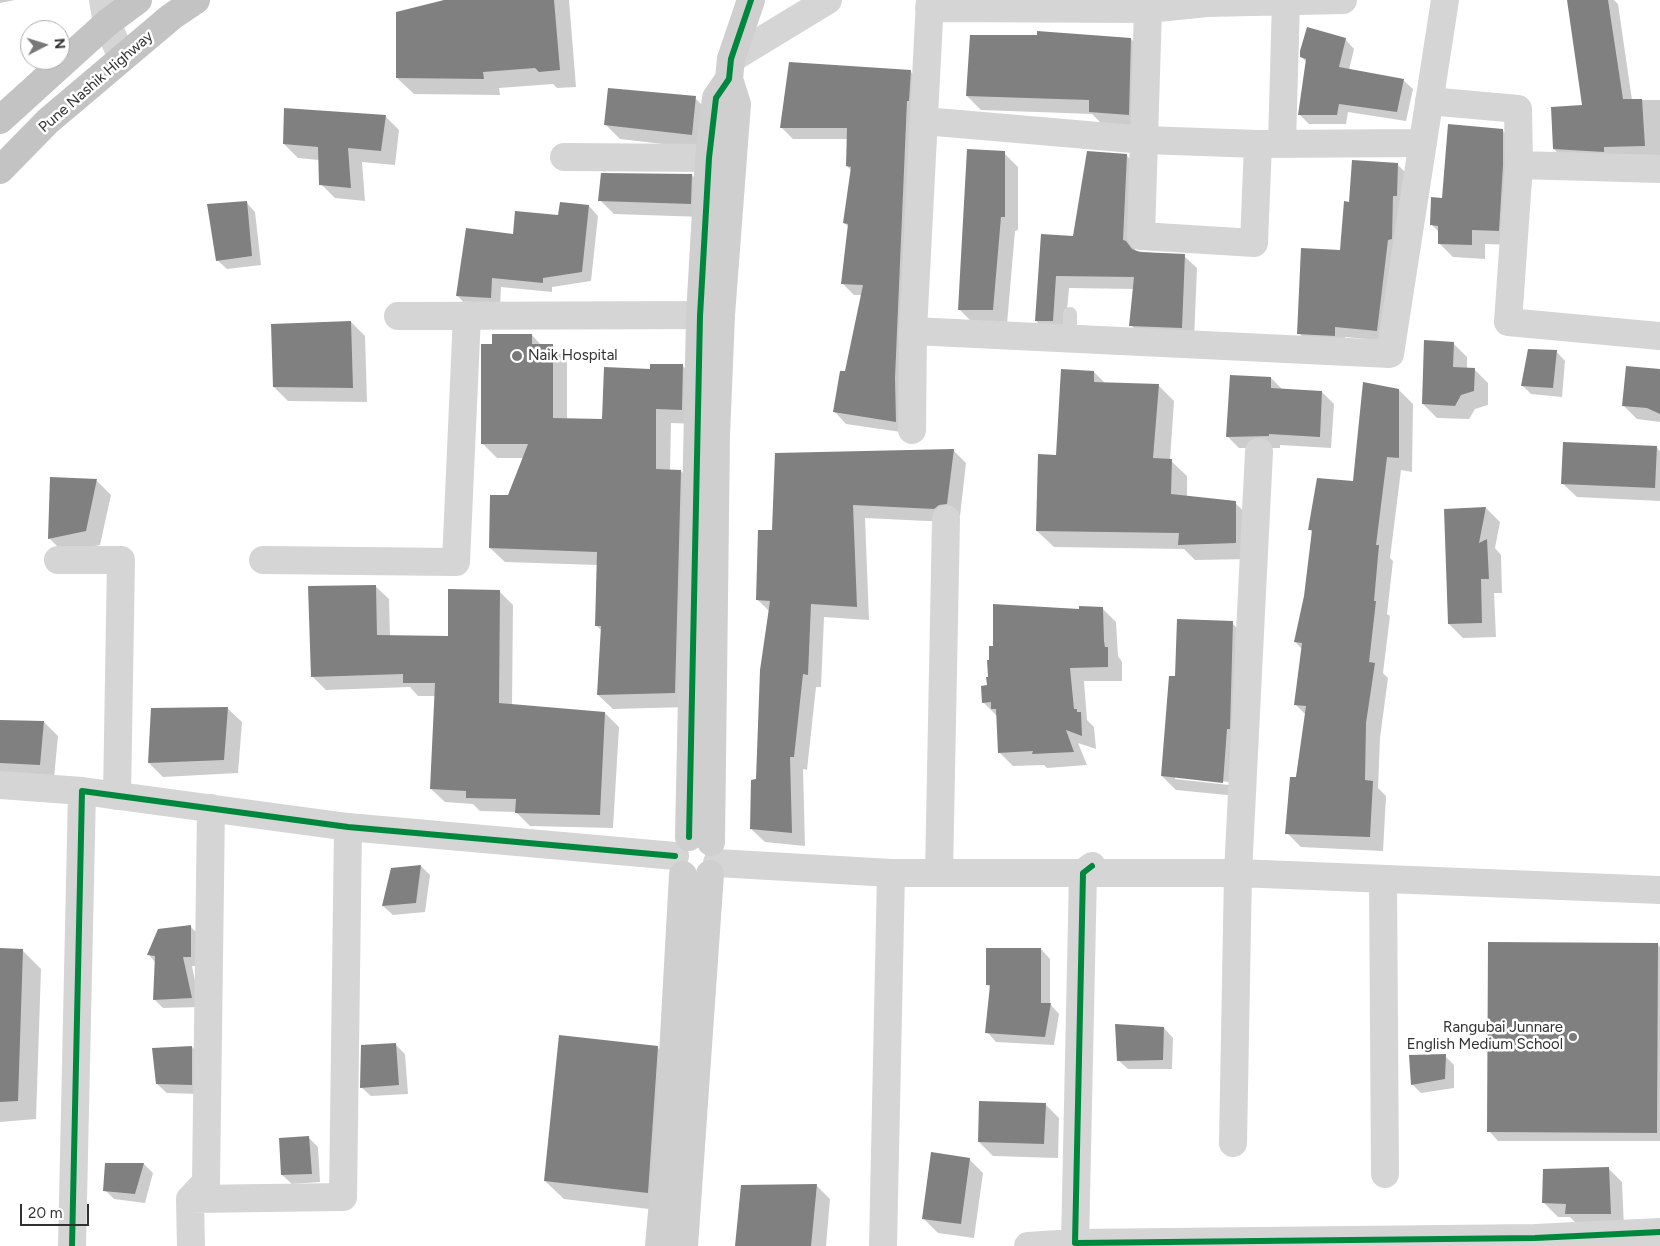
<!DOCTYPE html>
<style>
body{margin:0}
#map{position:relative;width:1660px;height:1246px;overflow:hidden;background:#fff;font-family:Figtree,sans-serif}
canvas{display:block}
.north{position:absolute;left:20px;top:20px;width:50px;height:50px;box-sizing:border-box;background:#fff;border:1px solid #adadad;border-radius:50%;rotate:85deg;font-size:14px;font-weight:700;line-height:20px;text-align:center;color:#313131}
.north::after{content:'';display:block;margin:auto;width:18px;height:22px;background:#797979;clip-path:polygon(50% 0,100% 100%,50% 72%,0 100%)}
.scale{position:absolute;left:20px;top:1204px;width:69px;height:22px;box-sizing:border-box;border:2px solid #313131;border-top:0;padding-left:6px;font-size:15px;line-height:18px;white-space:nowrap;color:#313131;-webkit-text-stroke:4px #fff;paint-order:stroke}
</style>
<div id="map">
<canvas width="1660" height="1246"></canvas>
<div class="north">N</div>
<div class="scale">20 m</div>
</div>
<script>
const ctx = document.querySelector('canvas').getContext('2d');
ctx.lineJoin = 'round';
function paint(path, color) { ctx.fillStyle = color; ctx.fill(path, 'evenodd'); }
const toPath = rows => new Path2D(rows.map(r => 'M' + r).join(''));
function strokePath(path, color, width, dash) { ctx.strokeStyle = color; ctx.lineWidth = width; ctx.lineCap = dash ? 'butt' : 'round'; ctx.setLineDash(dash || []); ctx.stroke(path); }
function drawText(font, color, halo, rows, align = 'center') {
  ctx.font = font + ' Figtree,sans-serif'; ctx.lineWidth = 5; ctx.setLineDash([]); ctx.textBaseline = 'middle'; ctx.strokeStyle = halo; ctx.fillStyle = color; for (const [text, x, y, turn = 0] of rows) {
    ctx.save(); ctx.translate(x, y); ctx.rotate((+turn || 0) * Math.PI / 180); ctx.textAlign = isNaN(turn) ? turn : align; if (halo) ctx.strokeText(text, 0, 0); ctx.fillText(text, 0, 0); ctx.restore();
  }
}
const shadow = toPath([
 [0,0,15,0,0,3],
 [449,0,569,0,576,87,557,88,553,84,499,88,500,95,414,94,397,78],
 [1568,0,1614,0,1618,4,1632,100,1660,100,1660,155,1655,155,1655,157,1565,160,1554,149,1583,107],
 [1131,39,1145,53,1143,129,1104,126,1092,114,981,110,967,96],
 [1345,39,1354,49,1349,70,1403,80,1413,89,1406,121,1348,112,1346,124,1309,124,1300,115,1307,62,1301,57],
 [910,71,922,83,908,433,846,424,835,412,846,373,863,295,854,295,842,283,849,227,844,223,852,171,847,166,848,139,793,139,781,127],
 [695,98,709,112,706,149,620,139,606,125],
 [385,116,399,130,395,165,362,162,365,201,335,198,321,184,319,160,298,158,284,144],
 [1502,130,1516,144,1512,245,1485,244,1485,259,1453,257,1439,243,1439,232,1432,225,1443,199],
 [1004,153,1018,167,1018,230,1015,231,1007,324,973,323,959,309],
 [1126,155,1139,168,1135,251,1184,256,1197,268,1194,340,1143,338,1131,325,1134,289,1069,288,1065,334,1049,333,1036,321,1042,235,1075,237],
 [1397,164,1408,175,1387,341,1345,337,1345,346,1309,344,1299,333,1342,252],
 [692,175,706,189,704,217,614,214,600,200],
 [246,202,255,212,261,265,227,269,217,260],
 [589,206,598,216,591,281,552,287,552,292,501,287,500,307,466,305,457,295,514,235],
 [351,322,365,336,367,402,288,401,274,387],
 [532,335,541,345,552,345,567,360,567,420,603,420,651,370,683,366,697,380,697,424,671,423,670,470,681,471,695,486,689,707,613,709,598,695,602,631,596,625,598,565,505,562,490,548,524,458,497,458,482,443,493,345],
 [1453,343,1467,357,1467,369,1474,369,1488,383,1488,405,1475,409,1469,419,1437,418,1423,404],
 [1556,351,1565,361,1562,397,1531,394,1522,385],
 [1660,370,1660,422,1637,419,1623,405],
 [1094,372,1106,384,1158,385,1174,401,1170,460,1187,476,1187,497,1235,503,1252,519,1252,559,1195,560,1184,549,1054,547,1037,531,1057,456],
 [1271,378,1283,390,1322,392,1334,404,1331,448,1280,445,1280,448,1239,448,1227,436],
 [1399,390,1413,404,1412,472,1401,470,1390,558,1393,561,1387,614,1390,616,1383,673,1388,678,1380,738,1378,788,1386,796,1383,851,1301,847,1287,833,1306,715,1295,704,1302,649,1295,642,1305,596,1313,533,1310,530,1355,482],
 [1656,447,1660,451,1660,501,1577,497,1562,483],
 [953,450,966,463,960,516,952,518,948,522,865,518,869,620,824,617,821,687,816,687,807,770,803,769,805,846,765,842,751,829,758,781,770,612,757,599,773,532],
 [52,478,97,481,111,495,100,545,63,552,49,538],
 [1486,508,1500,522,1495,548,1501,555,1502,593,1494,593,1496,637,1463,638,1449,624],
 [375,586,389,599,390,637,449,637,499,591,513,605,512,705,605,713,619,727,613,828,530,826,516,812,480,811,473,804,445,802,431,789,435,696,418,696,410,687,326,690,312,676],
 [1102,608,1116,622,1118,656,1122,662,1122,681,1084,681,1087,720,1094,727,1096,749,1078,743,1087,765,1047,768,1044,765,1013,766,999,752,998,717,983,702,988,686,1080,610],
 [1232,623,1246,637,1237,796,1176,790,1162,776,1176,677],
 [1175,776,1229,782,1229,785,1175,779],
 [227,708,242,722,238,773,163,777,149,763],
 [0,721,44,722,58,736,54,778,0,775],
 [421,866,430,875,425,912,393,915,383,906,392,869],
 [190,926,199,935,200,966,192,966,200,1007,163,1008,154,999,156,963,149,955],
 [1657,944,1660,947,1660,1141,1498,1141,1489,1131],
 [1041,949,1050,959,1050,1004,1059,1014,1054,1045,996,1042,987,1032,991,989,987,984],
 [0,950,22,950,41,969,36,1119,0,1122],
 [1164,1028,1173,1038,1172,1069,1128,1069,1118,1060],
 [396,1045,405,1054,408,1094,371,1096,361,1087],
 [192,1047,201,1056,200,1094,167,1093,157,1084],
 [657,1047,676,1066,666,1211,564,1199,545,1181],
 [1445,1056,1454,1065,1454,1088,1421,1093,1412,1084],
 [1045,1104,1059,1118,1058,1158,993,1156,979,1142],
 [309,1138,318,1147,320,1182,292,1184,282,1175],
 [969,1159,983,1173,974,1238,938,1233,924,1219],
 [106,1164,144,1164,153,1173,145,1203,114,1199,105,1190],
 [1608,1168,1622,1182,1624,1228,1581,1228,1570,1217,1558,1217,1544,1203],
 [816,1185,830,1199,826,1246,736,1246]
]);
const building = toPath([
 [444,0,554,0,560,70,539,72,535,68,483,72,484,79,396,78,396,12],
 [1567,0,1608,0,1623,99,1642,99,1645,146,1604,147,1604,152,1553,149,1551,107,1582,105],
 [1307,27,1346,38,1339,67,1404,79,1397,112,1339,104,1337,115,1298,115,1306,59,1300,57,1300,51],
 [1037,31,1131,38,1129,115,1089,112,1089,100,966,96,970,35,1037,35],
 [789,62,911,70,909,101,907,101,895,378,896,422,833,412,840,371,845,371,863,285,841,284,848,224,843,223,851,167,846,166,847,128,780,128],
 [608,88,696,96,692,135,604,125],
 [284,108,386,115,381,151,348,148,351,188,319,185,318,147,283,144],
 [1448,124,1503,129,1503,165,1499,231,1472,230,1472,245,1438,244,1438,226,1430,225,1431,197,1442,198],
 [967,149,1005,151,1005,217,1001,217,993,310,958,310],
 [1087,151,1127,154,1123,240,1126,241,1132,249,1140,252,1185,254,1182,328,1129,326,1134,277,1056,276,1053,321,1035,321,1041,234,1073,236],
 [1352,160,1398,163,1397,196,1393,196,1392,239,1388,240,1377,331,1335,327,1335,336,1297,334,1301,248,1340,250,1344,201,1349,202],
 [601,173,692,174,691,204,598,201],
 [247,201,252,256,216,261,207,204],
 [560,202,589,205,582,272,543,278,543,283,492,278,491,298,456,296,466,228,513,234,515,211,558,215],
 [351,321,353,388,273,387,271,324],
 [492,334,532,334,532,344,553,344,553,418,602,419,604,367,650,369,650,364,683,364,682,410,656,409,656,469,681,470,675,693,597,695,601,626,595,626,597,552,489,548,490,495,508,495,528,444,481,444,481,344,492,344],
 [1424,340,1454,342,1453,367,1475,368,1474,391,1461,395,1455,406,1422,404],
 [1528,349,1557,350,1553,388,1521,386],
 [1626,366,1660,369,1660,414,1647,408,1622,406],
 [1061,369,1094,371,1094,382,1159,384,1153,458,1172,459,1171,494,1236,501,1236,543,1178,545,1179,533,1036,531,1038,454,1056,455],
 [1230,375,1271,377,1271,388,1322,391,1320,437,1269,434,1269,436,1226,437],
 [1363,382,1399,389,1399,458,1387,457,1376,545,1379,545,1374,601,1376,601,1369,662,1375,663,1366,723,1365,780,1373,781,1370,837,1285,834,1290,777,1296,777,1306,706,1294,705,1302,643,1294,642,1304,596,1312,530,1308,530,1317,478,1353,481],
 [1563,442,1657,446,1655,488,1561,484],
 [954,449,947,504,939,505,934,509,853,505,857,607,811,604,808,675,803,674,794,757,790,757,792,833,750,829,751,780,756,779,760,670,770,601,756,600,758,530,772,530,775,453],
 [50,477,97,479,86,531,48,539],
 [1486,507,1479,543,1487,539,1489,579,1481,579,1482,623,1448,624,1444,509],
 [376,585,377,635,448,636,448,589,500,590,499,703,605,712,600,815,515,813,516,799,466,798,466,791,430,789,435,683,403,683,403,674,311,677,308,586],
 [993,604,1079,609,1079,606,1103,607,1104,641,1105,647,1108,647,1108,667,1070,668,1074,709,1077,709,1077,712,1081,712,1082,736,1066,730,1074,752,1032,754,1033,751,998,753,996,709,991,709,991,702,982,703,981,686,987,685,986,677,988,677,987,660,989,660,989,646,993,646],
 [1177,619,1233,621,1230,729,1227,729,1223,783,1161,776,1169,676,1175,676],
 [228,707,224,760,148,763,151,708],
 [0,720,44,721,40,765,0,763],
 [421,865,416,903,382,906,391,868],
 [191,925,191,957,183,957,192,998,153,1000,155,956,147,955,158,929],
 [1488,942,1658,943,1657,1133,1487,1132],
 [0,948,23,949,18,1101,0,1102],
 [986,948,1041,948,1041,1003,1051,1003,1045,1037,985,1033,990,985,986,985],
 [1115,1024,1164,1027,1163,1060,1117,1061],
 [559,1035,658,1046,648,1193,544,1181],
 [396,1043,399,1085,360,1088,361,1045],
 [192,1046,192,1085,156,1084,152,1048],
 [1446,1054,1445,1079,1411,1085,1409,1055],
 [979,1101,1046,1103,1044,1144,978,1142],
 [309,1136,312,1174,281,1175,279,1138],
 [931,1152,970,1158,961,1224,922,1219],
 [105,1163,144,1163,135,1194,103,1191],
 [1609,1167,1611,1214,1565,1214,1566,1204,1542,1203,1543,1169],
 [817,1184,811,1246,735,1246,741,1185]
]);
const lane = toPath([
 [1070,338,1070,314]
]);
const street = toPath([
 [103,0,107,23,122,58],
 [929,8,1148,9,1207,3,1343,0],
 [1148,9,1141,236,1254,243,1258,144,1423,143],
 [731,59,828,0],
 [1429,101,1518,109,1519,165],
 [924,121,1145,140,1258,144],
 [1282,144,1286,1],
 [564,157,709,158],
 [1660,169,1519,165,1508,322,1660,336],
 [398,316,721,315],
 [913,331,1390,354,1445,0],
 [912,430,913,331,930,0],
 [58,560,121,560,117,796],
 [263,560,456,562,467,315],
 [0,785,82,791],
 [717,863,891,873,1238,873,1259,452],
 [1092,866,1083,873,1075,1243,1535,1238,1660,1232],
 [939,873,946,519],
 [1383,879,1385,1174],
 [1233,1143,1238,873,1660,890],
 [190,1199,343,1197,348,827],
 [72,1246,82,791,348,827,675,856],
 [191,1246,190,1199,206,1182,211,808],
 [883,1246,891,873],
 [1028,1246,1075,1243]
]);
const secondary = toPath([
 [689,837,700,316,709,158,716,98,729,79,731,59,751,0],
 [711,842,716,436,721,315,737,104,729,79],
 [659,1246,668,1145,683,875],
 [684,1246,710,874]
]);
const highway = toPath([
 [0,120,107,23,138,0],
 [0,170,48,121,171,17,196,0]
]);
const cycleway = toPath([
 [689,837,700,316,709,158,716,98,729,79,731,59,751,0],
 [1092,866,1083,873,1075,1243,1535,1238,1660,1232],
 [72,1246,82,791,348,827,675,856]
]);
const markers = [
 [517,356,6,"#797979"],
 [1573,1037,5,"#797979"]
];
const streetNames = [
 ["Pune Nashik Highway",96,82,-41]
];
const poiNames = [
 ["Naik Hospital",528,356],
 ["Rangubai Junnare",1563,1028,"right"],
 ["English Medium School",1563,1045,"right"]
];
paint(shadow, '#0003');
paint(building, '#808080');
strokePath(lane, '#d5d5d5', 14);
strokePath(street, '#d5d5d5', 28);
strokePath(secondary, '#cfcfcf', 28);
strokePath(highway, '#c3c3c3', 28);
strokePath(cycleway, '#00873e', 6);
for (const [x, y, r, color] of markers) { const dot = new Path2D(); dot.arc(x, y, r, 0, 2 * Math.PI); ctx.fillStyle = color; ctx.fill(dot); strokePath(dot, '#fff', 2); }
drawText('15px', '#313131', '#fff', streetNames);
drawText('15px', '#313131', '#fff', poiNames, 'left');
</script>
